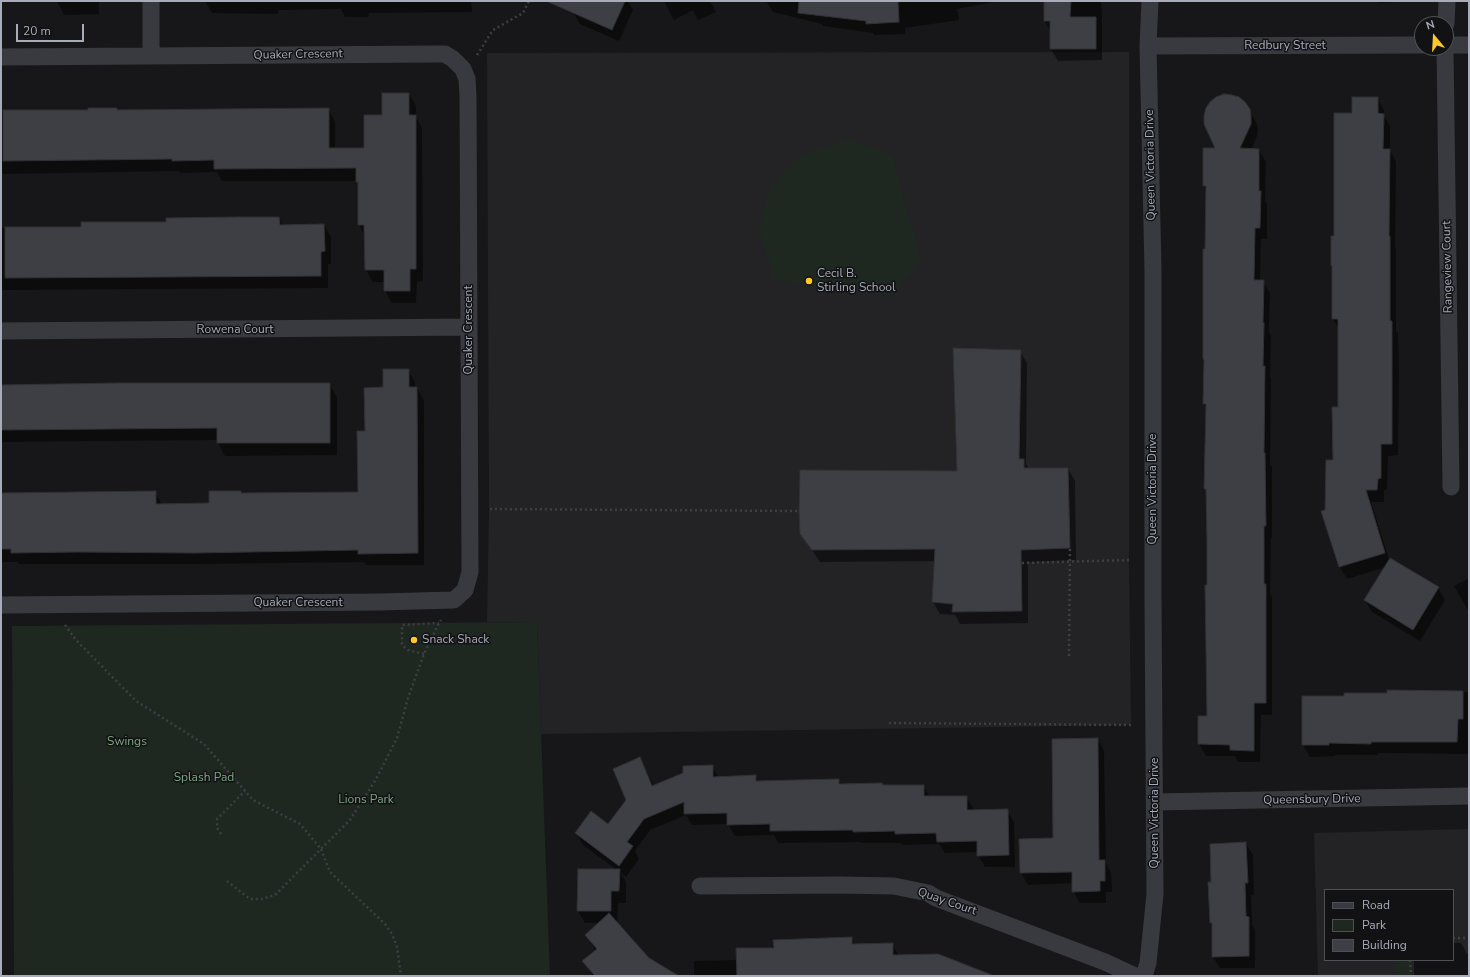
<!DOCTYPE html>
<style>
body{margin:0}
#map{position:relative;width:1470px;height:977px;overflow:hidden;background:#171719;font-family:"Nunito Sans",sans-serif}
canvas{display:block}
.frame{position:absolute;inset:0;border:2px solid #a8acba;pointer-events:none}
.legend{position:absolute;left:1324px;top:889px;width:130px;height:72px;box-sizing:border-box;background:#121214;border:1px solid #4e5056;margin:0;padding:5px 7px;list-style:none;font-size:12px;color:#a8acba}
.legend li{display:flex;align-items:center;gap:8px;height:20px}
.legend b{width:20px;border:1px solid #4e5056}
.north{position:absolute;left:1414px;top:16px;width:40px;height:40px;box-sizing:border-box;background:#121214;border:1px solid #4e5056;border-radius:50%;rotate:342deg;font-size:11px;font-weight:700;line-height:16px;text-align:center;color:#a8acba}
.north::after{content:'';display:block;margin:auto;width:14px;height:18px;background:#ffc929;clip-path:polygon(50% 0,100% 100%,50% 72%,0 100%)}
.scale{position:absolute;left:16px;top:24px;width:68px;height:18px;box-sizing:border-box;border:2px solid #a8acba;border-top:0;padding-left:5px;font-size:12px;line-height:14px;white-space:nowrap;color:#a8acba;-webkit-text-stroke:3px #121214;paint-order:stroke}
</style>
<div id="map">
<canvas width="1470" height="977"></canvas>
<div class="frame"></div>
<ul class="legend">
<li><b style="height:5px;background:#393a40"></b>Road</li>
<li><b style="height:11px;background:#1e2720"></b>Park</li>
<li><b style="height:11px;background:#3e3f44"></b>Building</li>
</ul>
<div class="north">N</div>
<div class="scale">20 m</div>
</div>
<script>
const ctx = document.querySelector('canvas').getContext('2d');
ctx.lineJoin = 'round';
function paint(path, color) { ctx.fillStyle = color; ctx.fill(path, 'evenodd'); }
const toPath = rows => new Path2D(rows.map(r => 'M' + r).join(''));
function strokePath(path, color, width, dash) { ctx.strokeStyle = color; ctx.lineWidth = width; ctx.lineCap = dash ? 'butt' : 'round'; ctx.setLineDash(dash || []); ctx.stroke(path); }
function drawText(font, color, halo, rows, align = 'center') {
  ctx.font = font + ' "Nunito Sans",sans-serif'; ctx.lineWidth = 3; ctx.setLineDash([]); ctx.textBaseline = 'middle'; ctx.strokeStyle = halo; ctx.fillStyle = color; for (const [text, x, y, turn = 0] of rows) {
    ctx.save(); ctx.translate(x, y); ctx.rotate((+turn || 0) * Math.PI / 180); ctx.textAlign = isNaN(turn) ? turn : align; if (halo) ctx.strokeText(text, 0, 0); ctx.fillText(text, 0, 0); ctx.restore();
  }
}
const built = toPath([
 [1129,52,1129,560,1131,725,541,734,537,622,487,622,489,509,487,53],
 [1469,829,1469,976,1318,976,1314,833],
 [1325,890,1453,890,1453,960,1325,960]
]);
const green = toPath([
 [849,139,892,155,921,260,892,296,775,280,758,228,771,186,799,156],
 [537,622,550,976,14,976,12,626],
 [1394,960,1411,960,1412,976,1395,976]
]);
const shadow = toPath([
 [57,1,99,1,99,14,64,15],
 [205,1,471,1,472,12,369,13,368,17,345,17,341,9,278,10,278,14,212,13],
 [578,1,628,1,633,10,619,41,580,24,573,12],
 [664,1,710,1,716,12,698,20,693,10,674,20],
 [766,1,1000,1,957,9,959,20,905,28,905,34,874,35,873,33,823,26,822,24,773,12],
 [1050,1,1101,1,1102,16,1102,60,1058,61,1051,49,1051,32,1045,21,1045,2],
 [1378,1,1397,1,1397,2,1379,3],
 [409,94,416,106,416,117,422,128,423,281,417,282,416,303,392,303,385,291,385,282,373,282,366,270,365,236,359,225,359,185,357,181,222,181,217,172,180,173,179,171,1,174,1,111,328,109,335,122,335,149,365,149,383,116],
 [1377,98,1384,110,1384,116,1390,126,1390,150,1396,162,1395,247,1396,249,1396,331,1398,333,1399,371,1398,455,1388,456,1387,490,1384,490,1384,502,1371,502,1389,559,1438,588,1445,600,1420,641,1372,612,1365,600,1386,567,1347,579,1340,567,1323,511,1326,510,1334,461,1339,408,1339,329,1333,319,1332,237,1335,237,1353,114],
 [1245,103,1256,122,1258,129,1257,136,1251,150,1259,150,1266,162,1265,200,1267,204,1267,239,1261,239,1260,281,1263,281,1270,293,1269,332,1271,336,1270,377,1271,379,1270,464,1272,466,1272,538,1271,538,1270,594,1272,597,1272,715,1261,715,1260,762,1238,762,1235,756,1206,756,1199,744,1208,717,1208,493,1205,489,1206,407,1204,404,1207,191,1204,186,1216,149],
 [279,218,283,225,324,225,331,237,331,264,328,264,328,288,1,290,1,228,82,228],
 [1020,351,1027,363,1026,464,1029,469,1068,469,1075,481,1076,560,1028,562,1028,623,960,624,955,615,940,614,933,602,935,561,820,562,801,534,958,472],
 [408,370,415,382,415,388,417,388,424,400,424,565,366,565,364,562,202,564,19,564,17,562,1,562,1,494,155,492,162,505,210,504,241,494,359,493,366,432,384,388],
 [329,384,337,397,337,455,225,456,218,443,218,440,1,442,1,386],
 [1469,578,1469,612,1454,586],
 [1388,691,1469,692,1469,754,1378,753,1378,755,1335,755,1335,756,1310,757,1303,745,1345,697,1388,694],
 [1098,739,1104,751,1106,863,1111,873,1112,892,1106,892,1106,903,1080,903,1073,891,1073,883,1028,885,1021,873,1054,839],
 [640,759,654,786,712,766,719,778,756,776,759,782,839,780,841,785,883,786,923,786,930,797,966,797,973,808,973,811,1007,810,1014,822,1015,867,985,867,978,855,978,852,945,853,939,844,903,845,901,843,861,843,860,842,778,843,774,835,735,836,728,824,692,825,686,815,650,830,635,851,639,859,626,877,621,873,626,882,626,903,618,903,617,924,648,959,677,976,593,976,584,961,596,951,586,935,600,923,585,923,578,911,617,870,583,845,576,833,608,825,627,800],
 [1246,843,1253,855,1254,895,1251,895,1252,925,1255,930,1255,968,1220,968,1213,957,1213,926,1211,922,1212,883],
 [851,938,855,945,892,944,899,956,938,955,992,976,694,976,694,961,738,960,775,949],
 [1453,943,1461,943,1467,954,1469,954,1469,976,1414,976,1414,960,1453,960]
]);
const building = toPath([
 [546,1,625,1,612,30,546,1],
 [799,1,898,1,899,22,866,24,866,21,798,13,799,1],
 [1044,1,1071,1,1070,17,1096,17,1096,49,1050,49,1050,21,1044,21,1044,1],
 [382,93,409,93,409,115,416,115,416,269,410,269,410,291,384,291,384,270,365,270,364,225,358,225,358,182,356,182,356,168,214,169,214,160,172,161,172,159,3,161,3,110,88,110,88,108,117,108,117,110,329,108,329,148,364,148,364,115,382,115,382,93],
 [1224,94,1232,95,1239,97,1245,102,1250,109,1251,116,1251,124,1240,148,1259,149,1259,191,1261,191,1260,228,1255,228,1254,280,1264,280,1263,323,1264,323,1263,366,1265,366,1264,453,1265,453,1266,526,1264,526,1264,584,1266,584,1266,703,1254,703,1254,751,1230,750,1230,745,1198,744,1198,716,1207,716,1205,585,1207,585,1207,541,1206,489,1204,489,1206,404,1203,404,1204,360,1203,359,1203,249,1205,249,1206,186,1203,186,1203,148,1215,148,1204,124,1204,116,1206,108,1210,102,1216,97,1224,94],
 [1352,97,1378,97,1378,113,1384,114,1383,149,1390,149,1389,236,1390,236,1390,321,1392,321,1392,444,1381,444,1381,478,1378,479,1377,490,1366,490,1385,553,1339,567,1321,511,1325,510,1326,460,1333,460,1332,407,1338,407,1338,319,1332,319,1332,266,1331,266,1331,236,1334,236,1334,113,1352,113,1352,97],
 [238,217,279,217,280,225,324,224,325,251,321,252,321,276,5,278,5,227,81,227,81,222,166,222,166,218,238,217],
 [953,348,1021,350,1019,459,1024,459,1024,468,1068,468,1070,548,1021,550,1022,611,952,612,953,604,932,602,935,549,812,550,800,534,799,511,800,470,957,471,953,348],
 [383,369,409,369,409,387,417,387,418,553,358,554,358,550,195,553,78,552,11,553,11,549,1,549,1,493,156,491,156,504,209,503,209,491,241,491,241,493,358,492,357,431,365,431,364,388,383,387,383,369],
 [118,383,330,383,330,443,217,443,217,428,1,430,1,385,118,383],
 [1390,558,1439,587,1413,630,1364,600,1390,558],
 [1387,690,1463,691,1463,719,1458,719,1457,742,1371,742,1371,744,1329,743,1329,745,1302,745,1302,696,1344,696,1344,693,1387,693,1387,690],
 [1098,738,1099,860,1105,860,1105,881,1100,881,1100,891,1072,892,1072,872,1020,873,1019,839,1053,838,1052,739,1098,738],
 [640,757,652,786,683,773,683,766,713,765,713,777,756,775,756,781,839,779,839,784,882,783,883,785,924,785,924,796,967,796,967,810,1008,809,1009,855,977,856,977,841,937,842,936,833,895,834,895,831,853,832,853,830,770,831,770,824,727,825,727,813,684,814,684,802,644,819,627,842,633,846,619,866,575,833,591,811,608,824,626,800,613,769,640,757],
 [1246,842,1248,883,1245,883,1246,916,1249,917,1249,956,1212,957,1212,923,1210,923,1208,882,1211,882,1210,844,1246,842],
 [578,869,620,869,619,891,611,891,611,911,577,911,578,869],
 [609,913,649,958,679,976,595,976,582,961,597,949,585,935,609,913],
 [852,937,852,944,893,943,893,955,938,954,992,975,992,976,737,976,736,948,774,948,773,940,852,937]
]);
const path = toPath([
 [477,55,493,30,523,13,529,1],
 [490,509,799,511],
 [1022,563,1129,560],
 [65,625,76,640,136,701,204,744,253,800,300,824,321,849,350,820,375,781,397,738,408,698,424,654,437,627,441,620],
 [424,654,408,650,402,645,402,625,439,623],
 [1069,656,1070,548],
 [889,723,1131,725],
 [221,834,217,828,217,819,245,791],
 [227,881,250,899,262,899,275,895,321,849,330,872,385,924,392,934,397,947,401,976],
 [1453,938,1469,938],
 [1410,960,1411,976]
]);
const minor = toPath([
 [151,1,151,56],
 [1446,24,1447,1],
 [1446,45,1469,45],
 [1148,46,1422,45],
 [1445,48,1451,487],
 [1,57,434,54,445,54,453,59,463,69,467,79,468,96,470,572,465,590,454,600,380,602,1,605],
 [1,331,469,327],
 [1155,802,1469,796],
 [700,886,840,885,894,886,928,893,936,898,1105,962,1135,976],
 [1144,976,1148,963,1155,894,1153,600,1153,270,1148,46,1150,1]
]);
const markers = [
 [809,281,4,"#ffc929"],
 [414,640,4,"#ffc929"]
];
const streetNames = [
 ["Redbury Street",1285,46],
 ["Quaker Crescent",298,55,-1],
 ["Queen Victoria Drive",1151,165,-91],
 ["Rangeview Court",1448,267,-91],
 ["Rowena Court",235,330],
 ["Quaker Crescent",469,330,-90],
 ["Queen Victoria Drive",1153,489,-90],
 ["Quaker Crescent",298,603],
 ["Queensbury Drive",1312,800,-1],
 ["Queen Victoria Drive",1155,813,-90],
 ["Quay Court",947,902,19]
];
const poiNames = [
 ["Cecil B.",817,274],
 ["Stirling School",817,288],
 ["Snack Shack",422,640]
];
const parkNames = [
 ["Swings",127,742],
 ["Splash Pad",204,778],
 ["Lions Park",366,800]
];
paint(built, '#232326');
paint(green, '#1e2720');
paint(shadow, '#0007');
paint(building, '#3e3f44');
strokePath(building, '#313035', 1);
strokePath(path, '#3d3f45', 2.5, [2, 3]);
strokePath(minor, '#393a40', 17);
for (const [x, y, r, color] of markers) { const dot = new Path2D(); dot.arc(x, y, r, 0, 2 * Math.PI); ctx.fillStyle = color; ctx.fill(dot); strokePath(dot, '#121214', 1.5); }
drawText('12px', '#a8acba', '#121214', streetNames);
drawText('12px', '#a8acba', '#121214', poiNames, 'left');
drawText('12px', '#7da683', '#121214', parkNames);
</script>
